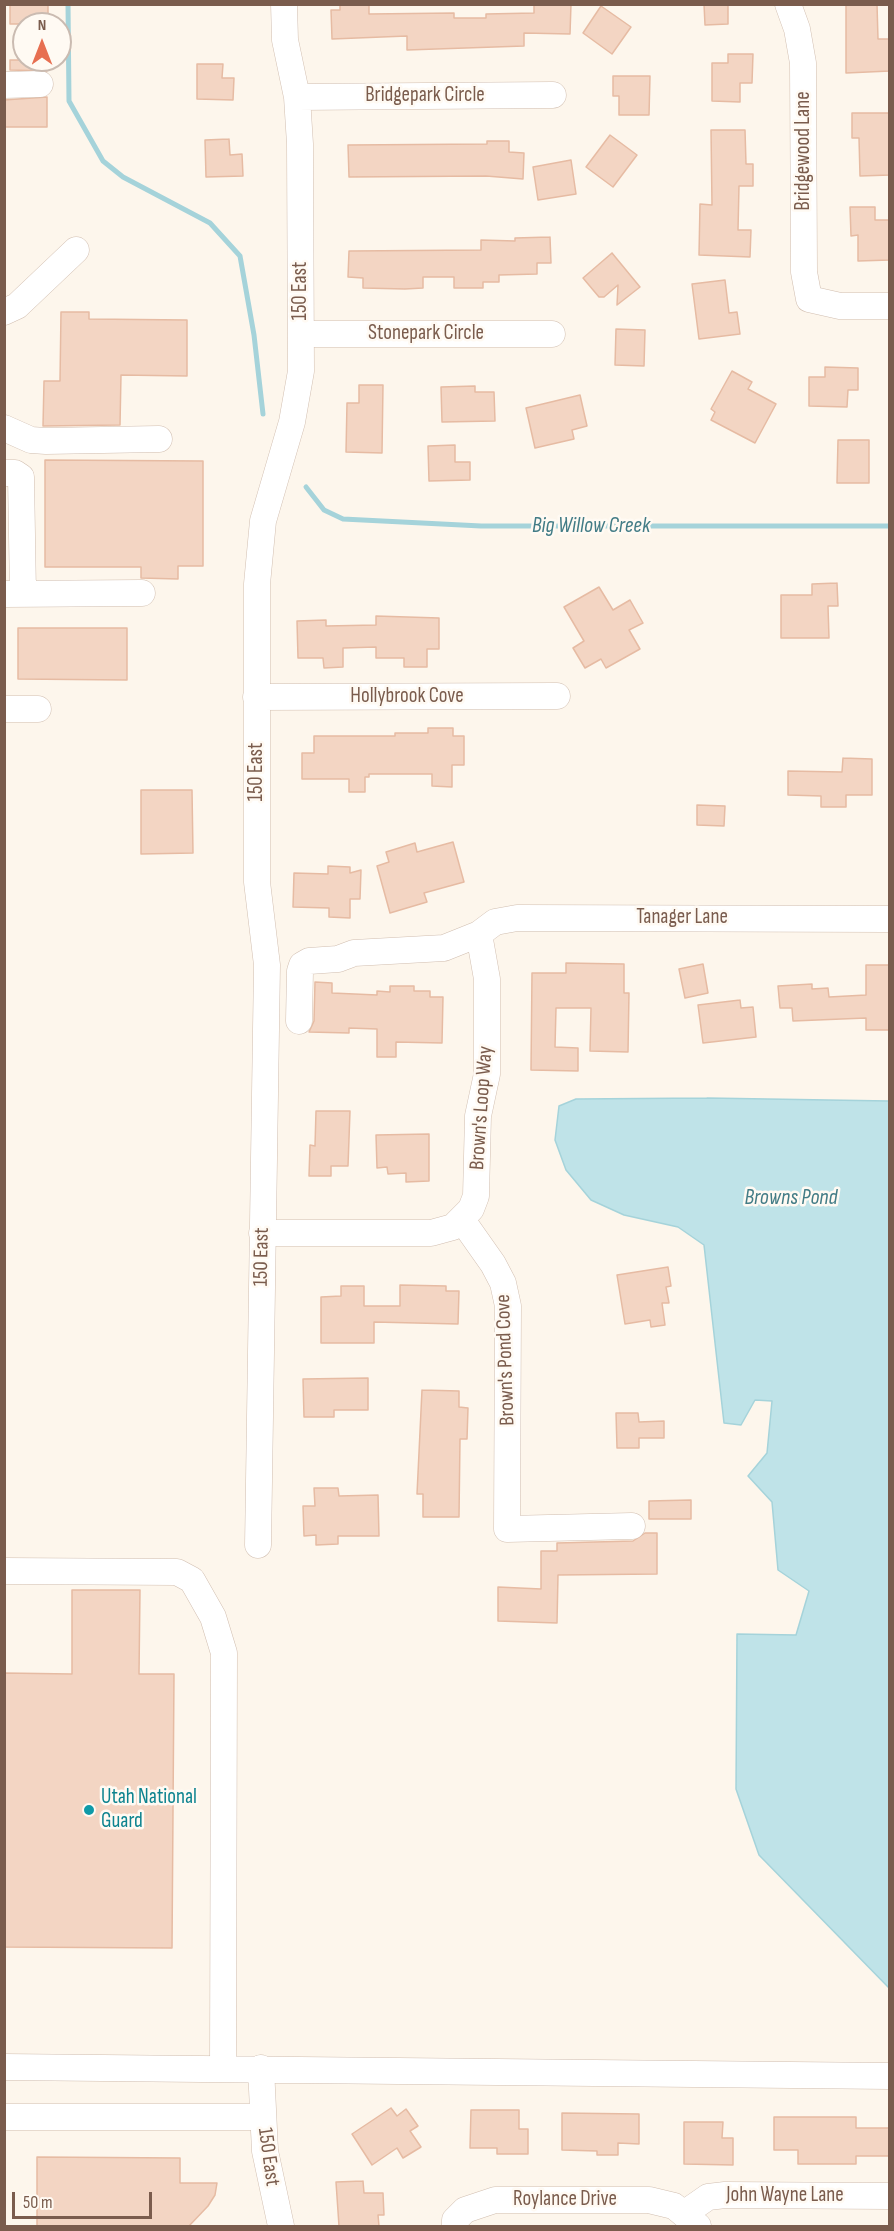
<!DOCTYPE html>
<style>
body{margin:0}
#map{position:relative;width:894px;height:2231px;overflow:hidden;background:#fdf6ec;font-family:"Sofia Sans Condensed",sans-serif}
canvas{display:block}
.frame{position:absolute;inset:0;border:6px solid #7a5c4d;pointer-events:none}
.north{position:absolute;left:12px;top:12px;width:60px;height:60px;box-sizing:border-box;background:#fffaf3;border:2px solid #cabbb1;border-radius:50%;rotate:0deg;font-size:16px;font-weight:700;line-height:24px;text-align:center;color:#7a5c4d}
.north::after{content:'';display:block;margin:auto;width:21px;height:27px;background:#e76f51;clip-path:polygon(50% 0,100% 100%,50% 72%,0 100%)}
.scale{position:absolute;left:12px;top:2192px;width:140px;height:27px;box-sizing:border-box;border:3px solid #7a5c4d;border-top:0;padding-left:8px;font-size:18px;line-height:21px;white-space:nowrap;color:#7a5c4d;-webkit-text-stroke:4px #fffaf3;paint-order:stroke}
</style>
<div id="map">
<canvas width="894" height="2231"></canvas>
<div class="frame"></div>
<div class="north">N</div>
<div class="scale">50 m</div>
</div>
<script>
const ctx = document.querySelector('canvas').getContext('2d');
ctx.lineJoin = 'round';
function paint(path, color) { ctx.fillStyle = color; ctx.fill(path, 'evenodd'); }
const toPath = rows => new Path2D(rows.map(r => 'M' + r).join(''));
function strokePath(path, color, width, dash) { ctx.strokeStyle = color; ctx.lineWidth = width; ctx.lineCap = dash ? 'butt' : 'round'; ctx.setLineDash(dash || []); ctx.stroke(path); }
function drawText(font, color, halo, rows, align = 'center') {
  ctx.font = font + ' "Sofia Sans Condensed",sans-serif'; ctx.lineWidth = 5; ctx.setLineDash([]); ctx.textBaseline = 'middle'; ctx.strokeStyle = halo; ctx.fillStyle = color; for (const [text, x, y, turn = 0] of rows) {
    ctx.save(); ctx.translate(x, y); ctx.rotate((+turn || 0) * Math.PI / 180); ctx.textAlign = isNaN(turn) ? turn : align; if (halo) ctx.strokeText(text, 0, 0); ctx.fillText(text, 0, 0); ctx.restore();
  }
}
const water = toPath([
 [707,1098,889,1101,889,1988,759,1855,736,1789,737,1634,796,1635,809,1591,778,1570,772,1502,748,1476,767,1453,772,1401,755,1400,741,1425,724,1423,704,1245,678,1227,624,1215,591,1200,566,1170,555,1140,559,1106,576,1099,707,1098]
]);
const stream = toPath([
 [68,4,69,101,103,161,123,177,210,223,240,256,254,335,263,414],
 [306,487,324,510,343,519,481,526,890,526]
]);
const building = toPath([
 [10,4,48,4,48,24,10,24,10,4],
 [340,4,369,4,369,14,454,13,454,18,486,18,486,14,534,13,534,4,571,4,570,34,524,33,524,46,407,50,407,36,332,39,331,10,340,10,340,4],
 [704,4,728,4,728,24,705,25,704,4],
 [855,4,877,4,878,39,890,39,890,71,846,73,846,5,855,4],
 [601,6,631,27,612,54,583,33,601,6],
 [728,54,753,54,752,83,740,83,740,102,712,101,712,63,728,63,728,54],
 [10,60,47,60,47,71,10,70,10,60],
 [197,64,223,64,222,78,234,78,233,100,197,99,197,64],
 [613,76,650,76,649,115,619,115,619,96,613,96,613,76],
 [47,97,47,127,4,127,4,100,47,97],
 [852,113,890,113,890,175,860,176,859,138,852,138,852,113],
 [711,130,745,130,746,164,753,164,753,186,739,186,738,230,751,230,750,257,699,255,700,204,712,205,711,130],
 [610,135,637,155,613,187,586,167,610,135],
 [229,139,230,155,242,154,243,176,206,177,205,140,229,139],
 [487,141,509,141,509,152,524,153,523,179,486,176,349,177,348,145,487,144,487,141],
 [571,160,576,194,538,200,533,167,571,160],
 [850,207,875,207,875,220,890,220,890,260,858,261,858,235,851,236,850,207],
 [550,237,551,263,537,263,537,274,499,275,499,282,483,282,483,288,454,288,454,277,423,277,423,288,405,289,363,288,363,278,348,277,349,251,481,250,481,240,515,241,515,238,550,237],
 [612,253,640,287,617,305,618,285,604,297,599,297,583,278,612,253],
 [725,280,729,313,737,312,740,334,699,339,692,284,725,280],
 [61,312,89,312,89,319,187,320,187,376,121,375,120,425,43,426,44,381,60,381,61,312],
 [616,329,645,330,644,366,615,365,616,329],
 [825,367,858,368,858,390,848,390,847,407,809,406,809,377,825,377,825,367],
 [732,371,752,382,748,389,776,404,755,443,711,420,715,412,711,409,732,371],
 [359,385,383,385,382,453,346,452,347,403,359,403,359,385],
 [475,386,475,392,494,392,495,421,442,422,441,387,475,386],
 [580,395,587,426,572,430,574,439,535,448,526,408,580,395],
 [838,440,869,440,869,483,837,483,838,440],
 [455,445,455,462,470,462,470,480,429,481,428,446,455,445],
 [45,460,203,461,203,566,178,566,178,579,141,578,141,567,45,567,45,460],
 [837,583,838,606,828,606,829,638,781,638,781,595,812,595,812,584,837,583],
 [599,587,613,610,630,600,643,623,629,630,640,649,606,668,601,659,585,668,573,648,584,641,564,607,599,587],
 [376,616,439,618,439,649,427,649,427,667,404,667,404,658,376,658,376,647,343,648,343,667,324,668,323,658,298,658,297,621,326,620,326,626,376,625,376,616],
 [18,628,127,628,127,680,18,679,18,628],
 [428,728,453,728,453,736,464,736,464,765,452,765,452,787,432,786,432,774,369,774,369,777,365,777,365,792,349,792,349,779,302,779,302,753,314,753,314,736,395,736,395,733,428,733,428,728],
 [843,758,872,759,872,795,846,795,846,807,821,807,821,796,788,795,788,771,842,772,843,758],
 [141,790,192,790,193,853,141,854,141,790],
 [697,805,725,806,724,826,697,825,697,805],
 [453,842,464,882,424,893,427,902,390,913,377,866,389,862,386,852,415,843,417,852,453,842],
 [328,866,350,867,350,873,361,870,360,899,350,899,350,918,329,917,329,908,293,907,294,873,328,874,328,866],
 [566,963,624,964,624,993,629,993,628,1052,590,1051,591,1008,556,1008,555,1047,578,1048,578,1071,531,1070,532,973,566,973,566,963],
 [703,964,708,993,685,998,679,969,703,964],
 [866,965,890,965,890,1030,866,1030,866,1018,793,1021,792,1008,780,1008,778,986,812,984,812,989,828,988,829,997,866,995,866,965],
 [315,982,332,983,332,993,377,995,377,991,390,992,390,986,414,986,414,991,430,991,430,997,443,997,442,1043,396,1042,396,1057,377,1057,377,1029,349,1028,349,1033,309,1032,314,1021,315,982],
 [740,1000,741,1008,753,1007,756,1037,703,1043,698,1005,740,1000],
 [316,1111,350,1111,348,1166,331,1166,331,1176,309,1176,310,1145,315,1146,316,1111],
 [429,1134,429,1181,406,1182,406,1173,388,1174,387,1167,377,1168,376,1135,429,1134],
 [668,1267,671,1286,666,1287,669,1303,662,1303,665,1325,651,1327,650,1320,625,1324,617,1275,668,1267],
 [400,1285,446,1286,446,1291,459,1291,458,1324,374,1322,374,1343,321,1343,321,1297,341,1296,341,1286,364,1286,364,1306,400,1306,400,1285],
 [368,1378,368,1410,334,1410,334,1417,304,1417,303,1379,368,1378],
 [422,1390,459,1391,459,1407,468,1408,467,1439,460,1439,459,1517,423,1517,423,1494,417,1494,422,1390],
 [616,1413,638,1413,639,1422,664,1421,664,1438,639,1438,639,1448,617,1448,616,1413],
 [314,1488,338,1488,339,1496,378,1495,379,1536,338,1536,338,1544,316,1545,316,1535,304,1536,303,1506,315,1506,314,1488],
 [691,1500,691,1519,649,1519,649,1501,691,1500],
 [645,1533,657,1533,657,1574,558,1575,557,1623,498,1621,498,1587,541,1589,541,1551,557,1551,557,1543,633,1541,645,1533],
 [72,1590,140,1590,139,1674,174,1674,172,1948,4,1947,4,1673,72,1674,72,1590],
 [391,2108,397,2116,406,2109,418,2126,410,2131,421,2147,403,2158,397,2148,372,2165,352,2134,391,2108],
 [471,2110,519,2110,519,2129,528,2129,528,2154,497,2154,497,2148,470,2148,471,2110],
 [562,2113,639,2114,639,2144,618,2143,618,2155,597,2155,597,2151,562,2150,562,2113],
 [774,2117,856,2117,856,2128,890,2128,890,2156,856,2156,856,2164,798,2164,798,2150,774,2150,774,2117],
 [684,2122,723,2122,722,2138,733,2138,733,2165,684,2164,684,2122],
 [37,2157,180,2158,180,2183,217,2183,215,2195,208,2206,189,2226,37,2226,37,2157],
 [363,2181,364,2193,383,2193,384,2215,378,2215,379,2226,339,2226,336,2182,363,2181]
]);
const minor = toPath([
 [788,4,797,29,803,63,804,272,809,299,840,306,890,306],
 [4,85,40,84],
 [297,97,553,95],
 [4,312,17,306,76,250],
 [301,334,552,334],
 [4,428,31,440,46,441,159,439],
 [4,473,15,473,21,477,23,594],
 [4,594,142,593],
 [256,697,557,696],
 [4,709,38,709],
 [299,1021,300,971,302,965,309,961,338,959,354,953,444,948,479,934,495,922,517,918,890,919],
 [462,1220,493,1264,503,1283,508,1306,507,1529,632,1526],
 [262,1233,431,1233,453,1227,471,1209,476,1196,478,1116,487,1074,487,979,479,934],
 [258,1545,267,965,257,882,257,584,263,521,292,422,301,371,300,144,297,97,285,40,284,4],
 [4,1571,177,1572,192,1580,213,1617,224,1653,223,2068],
 [4,2067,890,2076],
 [261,2068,265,2151,281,2226],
 [4,2117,262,2117],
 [685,2213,708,2197,725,2195,890,2196],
 [455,2226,455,2220,465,2210,495,2200,649,2200,674,2206,698,2226]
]);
const markers = [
 [89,1810,6,"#0f9aa8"]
];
const streetNames = [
 ["Bridgepark Circle",425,96],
 ["Bridgewood Lane",804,151,-90],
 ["150 East",301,291,-90],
 ["Stonepark Circle",426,334],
 ["Hollybrook Cove",407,697],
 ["150 East",257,772,-90],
 ["Tanager Lane",682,918],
 ["Brown's Loop Way",482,1108,-86],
 ["150 East",262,1257,-89],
 ["Brown's Pond Cove",506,1360,-92],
 ["150 East",268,2157,82],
 ["John Wayne Lane",785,2196],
 ["Roylance Drive",565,2200]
];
const cultureNames = [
 ["Utah National",101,1798],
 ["Guard",101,1822]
];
const waterNames = [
 ["Big Willow Creek",591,526],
 ["Browns Pond",791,1198]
];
paint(water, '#bfe3e8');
strokePath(water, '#a5d3da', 1.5);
strokePath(stream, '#a5d3da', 5);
paint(building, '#f3d5c3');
strokePath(building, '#e6bba3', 1.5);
strokePath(minor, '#d1beb0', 27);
strokePath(minor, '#fff', 26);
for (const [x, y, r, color] of markers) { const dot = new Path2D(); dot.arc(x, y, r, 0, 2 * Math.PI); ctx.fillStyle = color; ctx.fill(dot); strokePath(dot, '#fffaf3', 2); }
drawText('21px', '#7a5c4d', '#fffaf3', streetNames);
drawText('21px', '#0d838f', '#fffaf3', cultureNames, 'left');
drawText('italic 22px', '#437c86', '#fffaf3', waterNames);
</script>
